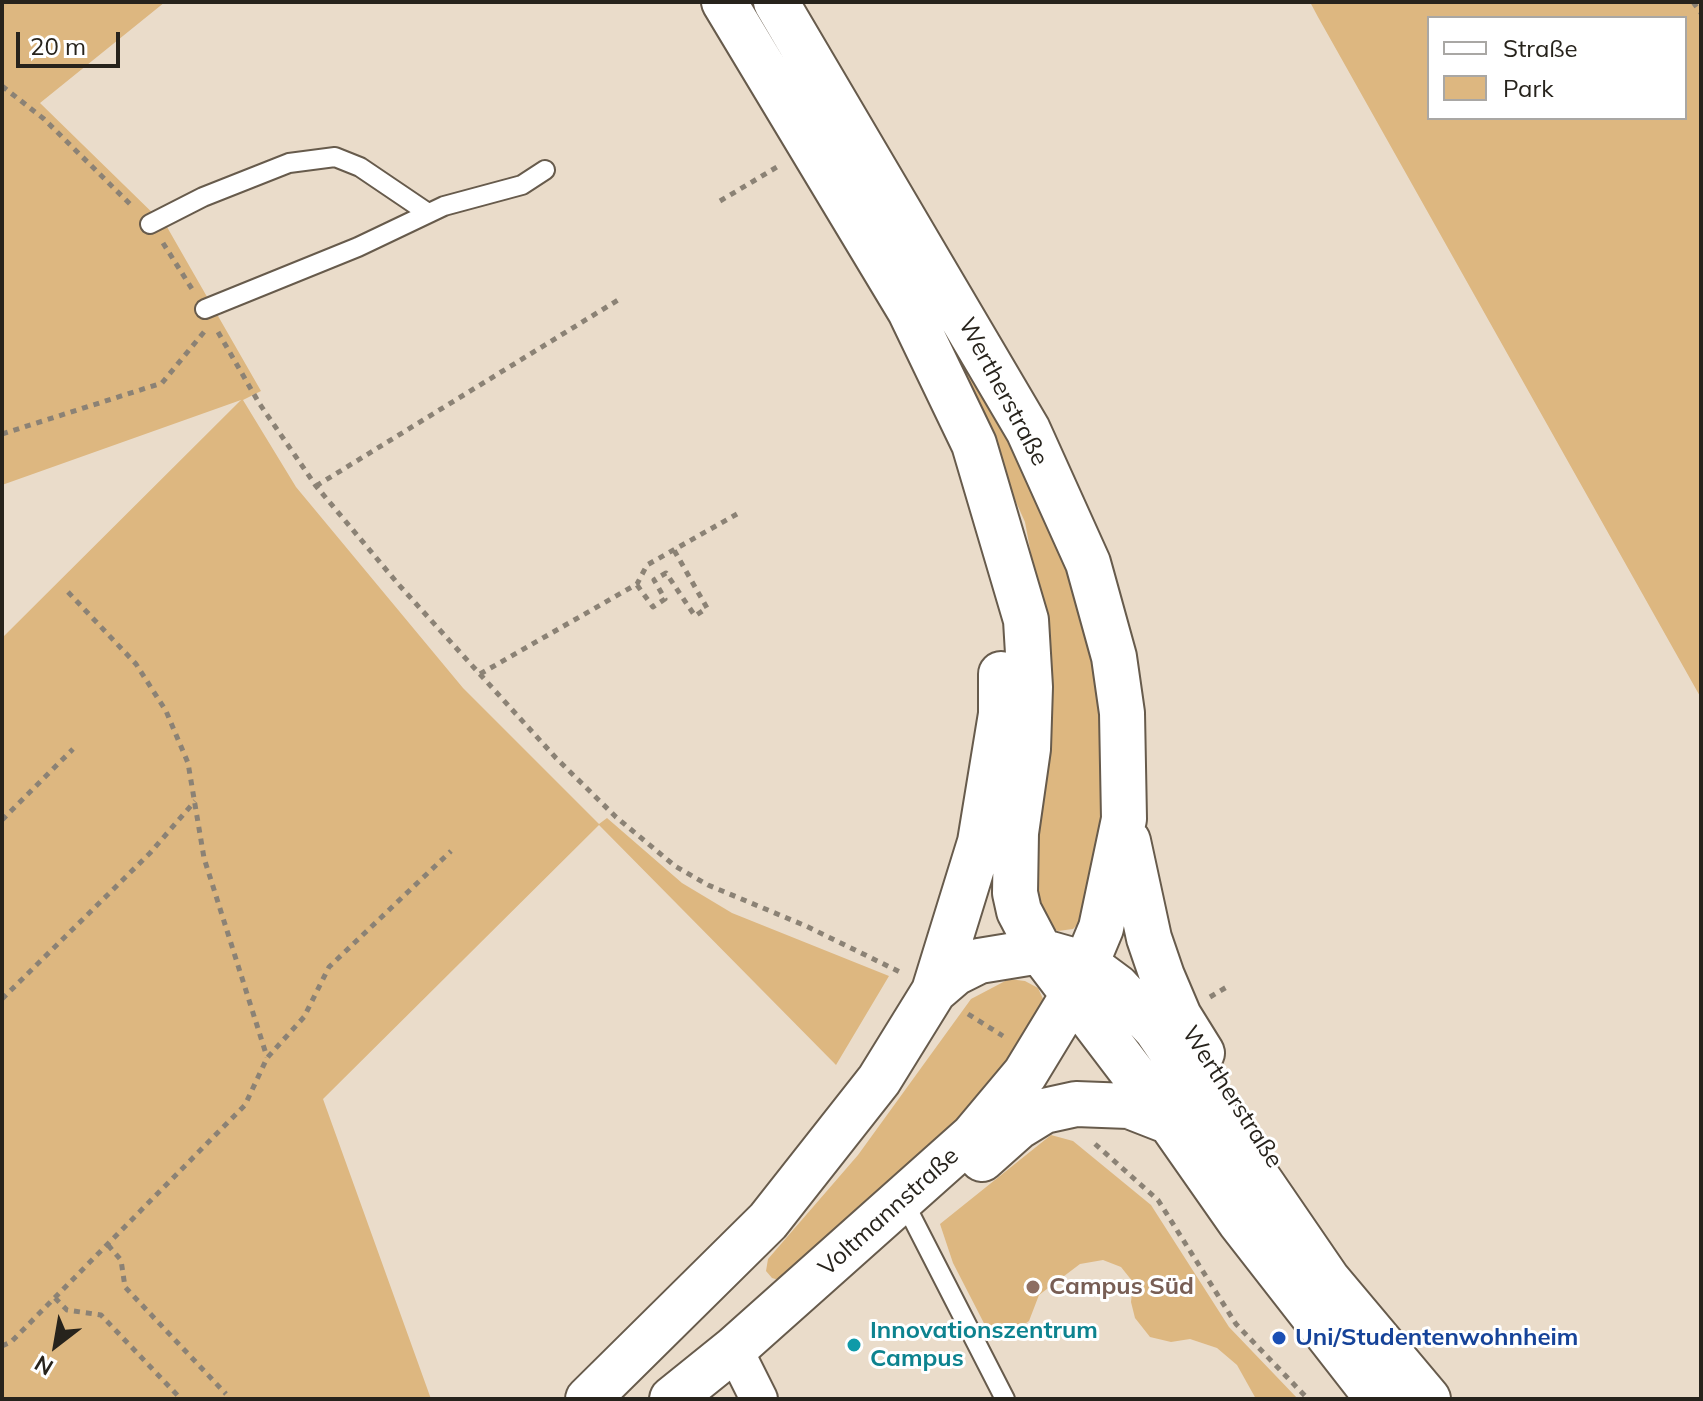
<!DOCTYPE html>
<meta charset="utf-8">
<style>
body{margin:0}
#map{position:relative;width:1703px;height:1401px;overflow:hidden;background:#eadcca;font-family:Mulish,sans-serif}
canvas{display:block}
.frame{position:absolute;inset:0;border:4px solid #27231c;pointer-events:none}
.legend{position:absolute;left:1427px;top:16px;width:260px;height:104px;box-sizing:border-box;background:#fff;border:2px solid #a9a7a4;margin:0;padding:10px 14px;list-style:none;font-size:24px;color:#27231c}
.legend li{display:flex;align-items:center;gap:16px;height:40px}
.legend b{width:40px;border:2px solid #a9a7a4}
.north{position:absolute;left:16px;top:1305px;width:80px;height:80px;-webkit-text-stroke:6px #fff;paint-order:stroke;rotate:211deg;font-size:22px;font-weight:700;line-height:32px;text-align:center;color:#27231c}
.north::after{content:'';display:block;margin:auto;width:28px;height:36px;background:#27231c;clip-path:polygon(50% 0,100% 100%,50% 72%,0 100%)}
.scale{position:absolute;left:16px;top:32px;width:104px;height:36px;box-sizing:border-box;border:4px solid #27231c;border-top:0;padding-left:10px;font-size:24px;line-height:28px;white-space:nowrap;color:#27231c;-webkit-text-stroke:6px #fff;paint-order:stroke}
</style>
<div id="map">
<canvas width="1703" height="1401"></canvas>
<div class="frame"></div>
<ul class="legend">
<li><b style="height:10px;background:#fff"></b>Straße</li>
<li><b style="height:22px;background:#ddb780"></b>Park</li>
</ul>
<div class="north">N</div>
<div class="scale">20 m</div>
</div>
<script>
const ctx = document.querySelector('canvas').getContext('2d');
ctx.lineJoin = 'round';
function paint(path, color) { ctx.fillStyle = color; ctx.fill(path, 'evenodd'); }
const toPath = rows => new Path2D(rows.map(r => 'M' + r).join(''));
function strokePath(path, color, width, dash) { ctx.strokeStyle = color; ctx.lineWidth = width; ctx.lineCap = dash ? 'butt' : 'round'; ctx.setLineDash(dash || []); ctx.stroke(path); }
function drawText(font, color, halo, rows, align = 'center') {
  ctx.font = font + ' Mulish,sans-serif'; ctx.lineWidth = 6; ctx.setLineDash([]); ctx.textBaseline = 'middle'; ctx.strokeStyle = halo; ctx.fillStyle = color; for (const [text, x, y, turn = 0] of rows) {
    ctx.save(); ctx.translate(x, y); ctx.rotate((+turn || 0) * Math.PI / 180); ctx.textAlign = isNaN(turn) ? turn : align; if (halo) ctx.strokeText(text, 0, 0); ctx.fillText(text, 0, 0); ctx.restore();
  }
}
const green = toPath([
 [2,2,165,2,40,103,167,227,261,391,243,400,296,487,463,688,599,824,607,818,682,883,732,913,889,976,836,1065,599,825,323,1099,431,1399,2,1399,2,638,241,400,2,485],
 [1310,2,1701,2,1701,698,1318,17],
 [1685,18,1685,118,1429,118,1429,18],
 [931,313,941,315,1026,458,1085,613,1106,721,1102,828,1082,920,1073,929,1058,931,1044,926,1030,882,1048,645,1025,522],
 [1009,979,1025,981,1038,988,1044,1001,1035,1029,962,1118,782,1281,772,1278,766,1271,768,1259,858,1155,971,999],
 [1051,1135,1073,1141,1151,1205,1229,1327,1298,1399,1256,1399,1237,1365,1217,1348,1190,1339,1171,1342,1150,1337,1135,1318,1131,1302,1133,1282,1121,1267,1103,1260,1080,1264,1039,1295,1029,1321,1009,1335,989,1333,953,1263,940,1224]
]);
const path = toPath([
 [1693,2,1701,13],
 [2,86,44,119,134,208],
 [720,201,777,167],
 [163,243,192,289],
 [218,332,259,403,316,486,399,585,556,758,616,817,675,866,708,885,806,926,902,973],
 [2,434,162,383,204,332],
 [316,486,618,300],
 [637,585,653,607,665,599,654,580,666,573,695,616,707,608,674,550],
 [68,592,136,664,166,711,188,763,204,858,267,1057],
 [480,674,637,584,647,565,737,514],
 [2,820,73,749],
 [1210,997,1230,985],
 [2,999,150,853,195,801],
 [968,1014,1003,1036],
 [1095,1144,1158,1200,1236,1324,1308,1399],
 [108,1245,121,1260,125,1287,226,1394],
 [55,1298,67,1310,101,1315,181,1399],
 [2,1346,11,1342,245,1105,267,1058,304,1017,329,967,451,851]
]);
const lane = toPath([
 [150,224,203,197,289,163,335,157,360,167,428,213],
 [205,309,358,247,444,206,522,185,545,170],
 [903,1200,1005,1399]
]);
const street = toPath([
 [734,1349,759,1399]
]);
const secondary = toPath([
 [724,2,910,311,974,444,1026,620,1030,687,1028,749,1016,833,1015,893,1019,911,1040,951,1170,1122,1240,1222,1378,1399],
 [1128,841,1149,938,1162,976,1179,1016,1202,1053],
 [934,991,955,973,979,961,1040,951,1086,964,1117,987,1156,1029,1328,1280,1428,1399],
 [982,1159,1018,1127,1044,1111,1076,1104,1129,1106,1170,1122],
 [588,1399,768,1221,879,1080,934,991,980,842,1001,714,1001,674],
 [672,1399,734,1349,973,1136,1025,1074,1073,995,1101,928,1124,819,1122,713,1114,657,1088,563,1028,430,776,2]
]);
const markers = [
 [1033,1287,8,"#8d6e63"],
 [1279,1338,8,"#1a4fb4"],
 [854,1345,8,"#0f9aa8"]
];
const streetNames = [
 ["Wertherstraße",1003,392,62],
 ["Wertherstraße",1232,1097,57],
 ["Voltmannstraße",889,1212,-42]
];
const educationNames = [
 ["Campus Süd",1049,1287]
];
const cultureNames = [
 ["Innovationszentrum",870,1331],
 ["Campus",870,1359]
];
const transitNames = [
 ["Uni/Studentenwohnheim",1295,1338]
];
paint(green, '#ddb780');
strokePath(lane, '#675b4c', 22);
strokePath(street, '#675b4c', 40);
strokePath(secondary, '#675b4c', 48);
strokePath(path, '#8b8275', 5, [6, 6]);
strokePath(lane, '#fff', 18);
strokePath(street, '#fff', 36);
strokePath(secondary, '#fff', 44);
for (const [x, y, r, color] of markers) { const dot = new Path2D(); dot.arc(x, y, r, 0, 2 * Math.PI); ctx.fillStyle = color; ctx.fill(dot); strokePath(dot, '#fff', 3); }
drawText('24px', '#27231c', '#fff', streetNames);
drawText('bold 24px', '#785e54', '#fff', educationNames, 'left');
drawText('bold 24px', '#0d838f', '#fff', cultureNames, 'left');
drawText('bold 24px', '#164399', '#fff', transitNames, 'left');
</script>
